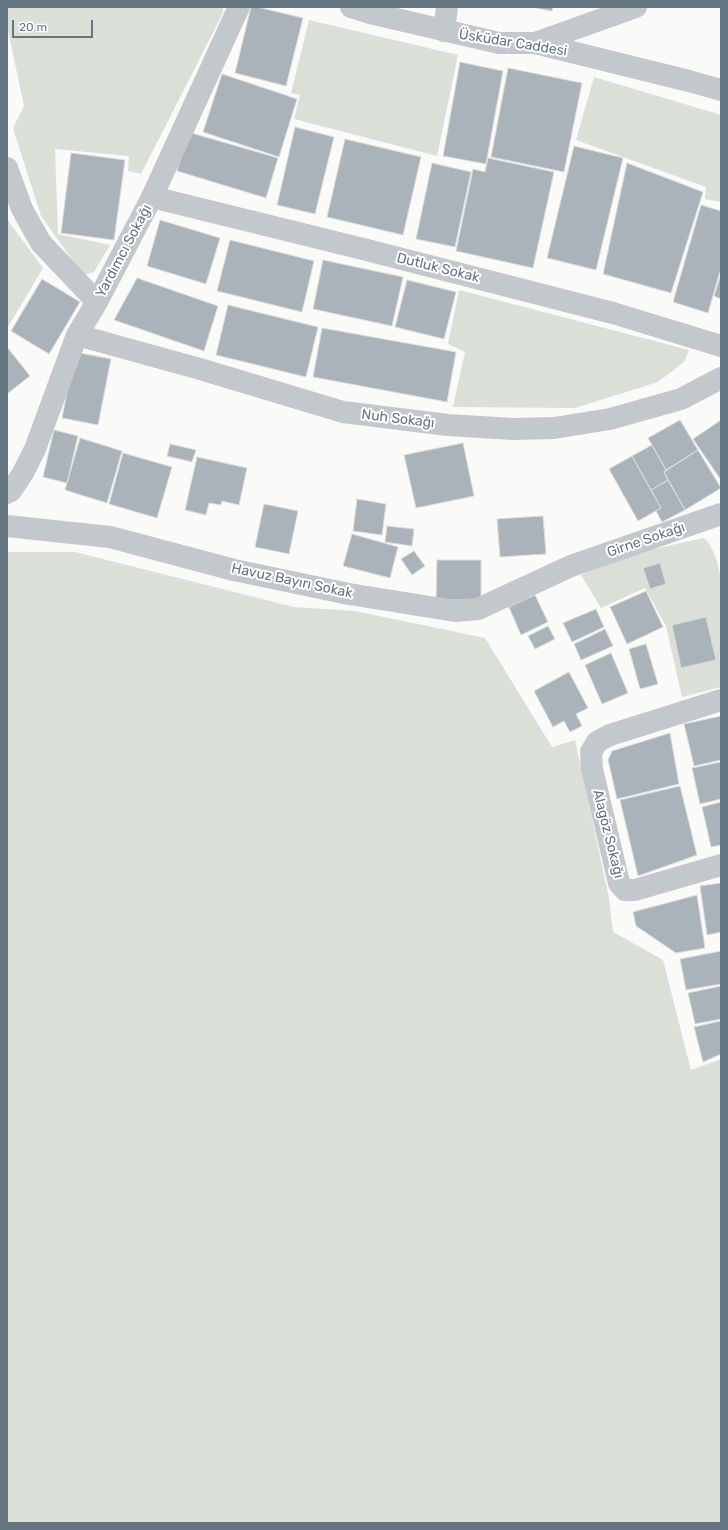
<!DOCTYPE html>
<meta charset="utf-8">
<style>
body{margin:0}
#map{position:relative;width:728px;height:1530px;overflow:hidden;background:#fafaf8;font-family:Rubik,sans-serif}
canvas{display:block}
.frame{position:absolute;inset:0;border:8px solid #657683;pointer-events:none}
.scale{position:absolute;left:12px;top:20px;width:81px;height:18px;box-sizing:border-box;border:2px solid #657683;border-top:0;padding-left:5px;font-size:12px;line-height:14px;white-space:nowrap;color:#657683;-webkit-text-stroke:3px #fff;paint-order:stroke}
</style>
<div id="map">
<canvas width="728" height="1530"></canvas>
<div class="frame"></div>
<div class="scale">20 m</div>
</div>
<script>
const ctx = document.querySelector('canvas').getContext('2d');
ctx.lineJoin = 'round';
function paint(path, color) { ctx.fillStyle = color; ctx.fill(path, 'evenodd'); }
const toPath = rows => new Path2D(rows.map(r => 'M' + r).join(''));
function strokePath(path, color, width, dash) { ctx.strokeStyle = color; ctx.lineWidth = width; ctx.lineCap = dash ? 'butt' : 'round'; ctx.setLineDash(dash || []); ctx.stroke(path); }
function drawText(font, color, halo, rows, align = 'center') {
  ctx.font = font + ' Rubik,sans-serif'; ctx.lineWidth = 4; ctx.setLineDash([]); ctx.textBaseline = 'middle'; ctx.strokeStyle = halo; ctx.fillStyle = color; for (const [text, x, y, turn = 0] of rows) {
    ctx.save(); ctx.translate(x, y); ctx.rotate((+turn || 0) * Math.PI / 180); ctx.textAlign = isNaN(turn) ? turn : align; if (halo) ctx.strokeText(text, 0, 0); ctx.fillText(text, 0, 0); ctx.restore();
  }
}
const green = toPath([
 [7,7,223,7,223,13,141,174,128,171,129,156,55,149,58,234,110,245,94,272,83,275,41,216,13,128,24,106,7,26],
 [309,20,458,55,437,156,294,119,300,95,291,93],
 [594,77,721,115,720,202,705,199,706,187,576,140],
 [7,217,9,222,43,268,8,327,7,326],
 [459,290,689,350,684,362,658,382,575,408,453,407,465,352,448,344],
 [704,538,710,545,716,558,721,579,721,687,682,697,666,626,645,588,601,608,581,575,635,553],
 [7,552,75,552,294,607,355,611,485,638,552,747,575,740,609,898,613,932,663,960,691,1070,721,1059,721,1523,7,1523]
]);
const building = toPath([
 [251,7,257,7,303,18,286,86,235,73,251,7],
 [530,7,553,7,552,11,530,7],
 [460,62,503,71,486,164,443,156,460,62],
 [508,68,582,83,564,172,491,157,508,68],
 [222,74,297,99,279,157,203,132,222,74],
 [295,127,334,137,315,214,277,205,295,127],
 [188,132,278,158,266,198,177,171,188,132],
 [345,139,421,157,403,235,327,217,345,139],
 [574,146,623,158,596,270,547,258,574,146],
 [71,153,125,160,114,240,61,233,71,153],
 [488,158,554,172,533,268,456,251,473,169,485,172,488,158],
 [432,163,471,172,455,247,416,239,432,163],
 [627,163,703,192,671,293,603,274,627,163],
 [701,205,721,211,721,268,708,313,673,302,701,205],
 [160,220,220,238,206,284,147,266,160,220],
 [230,240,314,261,302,312,217,291,230,240],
 [323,260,403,277,392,326,313,309,323,260],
 [721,274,721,299,714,296,721,274],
 [137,278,218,306,204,351,114,320,137,278],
 [42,279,80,302,49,354,11,331,42,279],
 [407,280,456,292,444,339,395,327,407,280],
 [228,305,318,327,306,377,216,355,228,305],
 [322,328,456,352,447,402,313,377,322,328],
 [7,347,30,376,7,394,7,347],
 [75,352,111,359,98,425,62,418,75,352],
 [680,420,698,450,666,470,648,438,680,420],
 [721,420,721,480,693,439,721,420],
 [54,430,78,436,67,483,43,477,54,430],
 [80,438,122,451,107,503,65,490,80,438],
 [463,443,474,496,416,508,404,455,463,443],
 [170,444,196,450,192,462,167,456,170,444],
 [652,445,666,470,664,472,668,480,651,490,632,456,652,445],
 [698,450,721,488,685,510,664,472,698,450],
 [123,453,172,467,157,518,109,504,123,453],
 [632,456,661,508,638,521,609,469,632,456],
 [197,457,247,468,239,505,222,501,221,505,209,503,206,515,185,510,197,457],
 [668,480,685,510,662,522,656,511,661,508,651,490,668,480],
 [357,499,386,504,382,535,353,531,357,499],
 [264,504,298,511,289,554,255,547,264,504],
 [543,516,546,554,500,557,497,519,543,516],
 [387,526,414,529,412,546,385,542,387,526],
 [352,534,398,547,390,578,343,566,352,534],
 [414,551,425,566,412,575,401,559,414,551],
 [437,560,481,560,481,600,436,600,437,560],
 [660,563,666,584,650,589,643,568,660,563],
 [646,591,663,627,627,644,610,607,646,591],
 [535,595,548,622,521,635,509,607,535,595],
 [596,609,604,627,572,642,563,623,596,609],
 [706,617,716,660,681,668,672,625,706,617],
 [548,626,555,639,535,649,528,636,548,626],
 [605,629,613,646,581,660,574,644,605,629],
 [646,644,658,684,640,689,629,649,646,644],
 [611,653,628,693,602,704,585,665,611,653],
 [569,672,588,708,576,714,582,726,570,732,564,721,553,727,534,691,569,672],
 [721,716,721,760,694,766,684,724,721,716],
 [670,733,679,784,617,799,608,760,612,751,670,733],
 [721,762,721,799,700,804,692,768,721,762],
 [680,786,697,855,638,876,620,800,680,786],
 [721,802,721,845,711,847,702,807,721,802],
 [721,883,721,932,707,935,700,886,721,883],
 [697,895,705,948,676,953,636,926,633,912,697,895],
 [721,951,721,984,686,990,680,959,721,951],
 [721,986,721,1019,695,1024,688,993,721,986],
 [721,1021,721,1054,703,1062,694,1027,721,1021]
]);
const minor = toPath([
 [444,31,447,7],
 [535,43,636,7],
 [7,168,22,209,41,243,97,302],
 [152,197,363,249,613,313,721,346],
 [77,335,200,369,343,412,448,425,513,429,554,428,610,419,681,399,721,378],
 [7,493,11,491,23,473,35,449,77,335,97,302,152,197,239,7],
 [7,526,110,537,234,570,349,594,455,611,478,609,571,566,721,514],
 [721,700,610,735,597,742,591,752,592,769,619,883,625,890,635,890,721,865]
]);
const tertiary = toPath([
 [351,7,370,13,499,43,535,43,689,81,721,90]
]);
const streetNames = [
 ["Üsküdar Caddesi",513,43,9],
 ["Yardımcı Sokağı",124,251,-62],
 ["Dutluk Sokak",438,268,14],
 ["Nuh Sokağı",398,419,7],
 ["Girne Sokağı",646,540,-19],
 ["Havuz Bayırı Sokak",292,581,12],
 ["Alagöz Sokağı",608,834,76]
];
paint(green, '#dadfd7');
paint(building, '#aab3b9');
strokePath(building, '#dcdcda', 1);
strokePath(minor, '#c3c8cc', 22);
strokePath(tertiary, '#c3c8cc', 22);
drawText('14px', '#657683', '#fff', streetNames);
</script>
